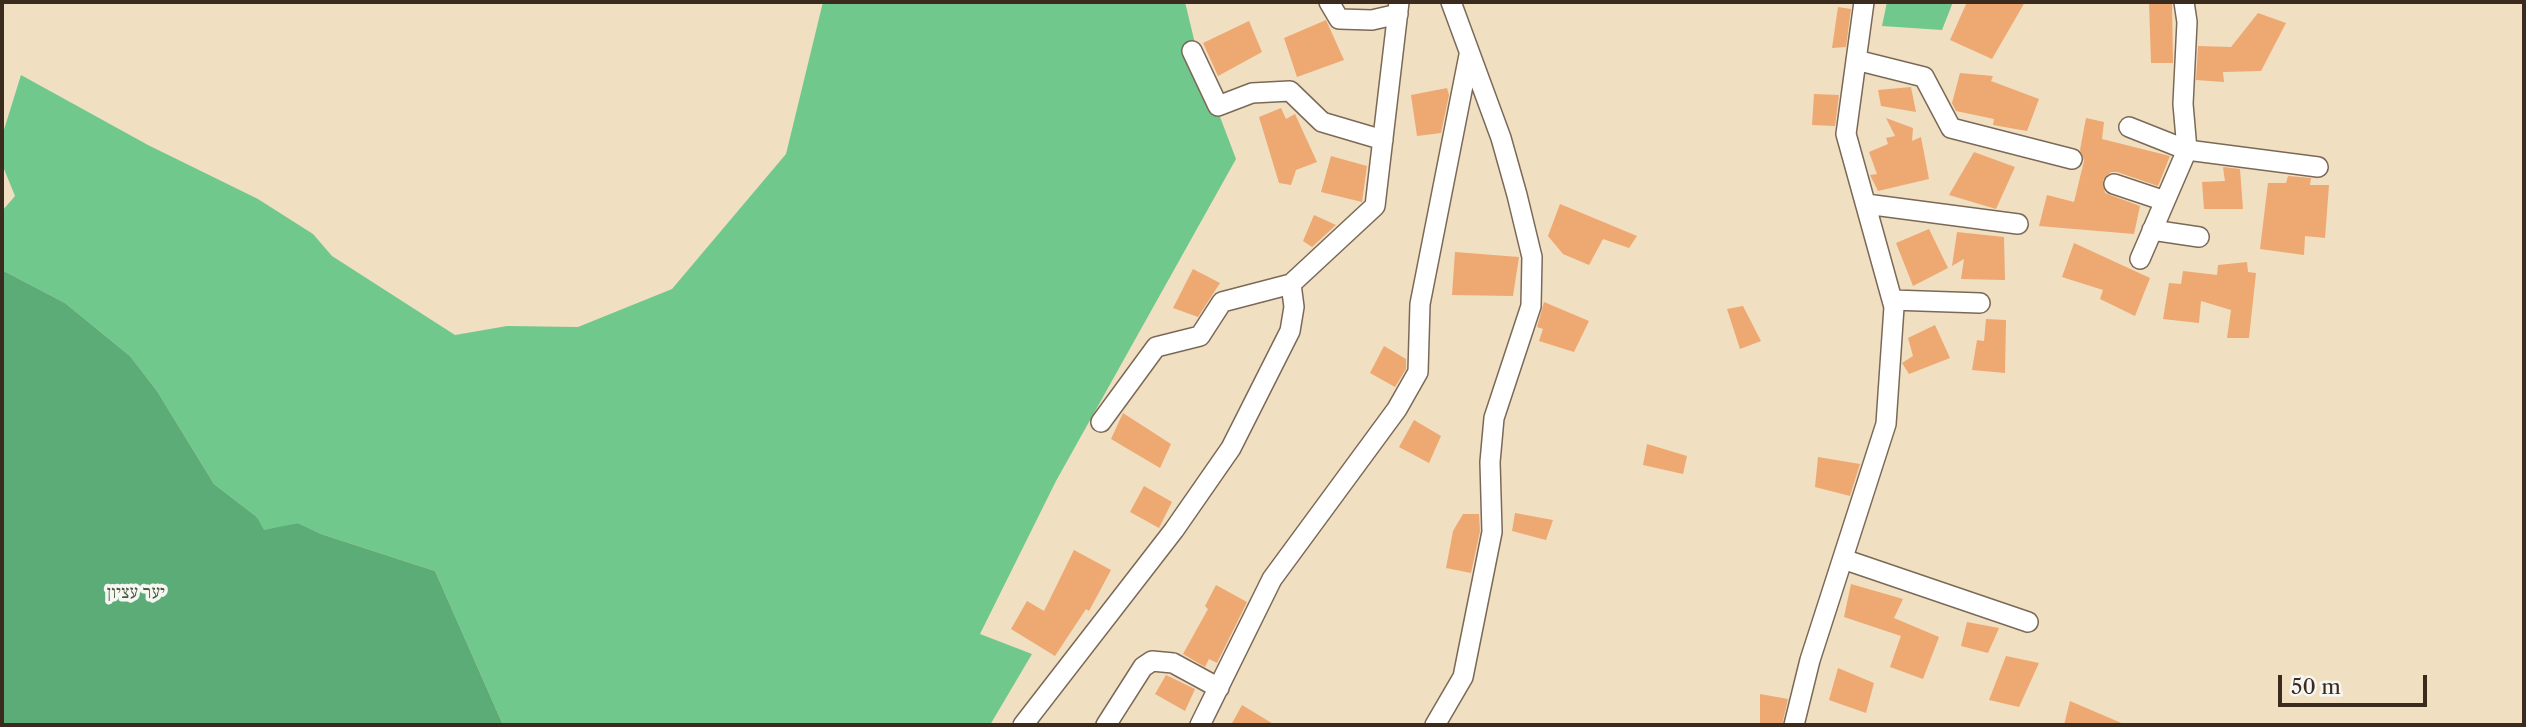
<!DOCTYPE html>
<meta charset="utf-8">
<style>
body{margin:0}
#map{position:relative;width:2526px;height:727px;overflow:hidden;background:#f1dfc2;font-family:"Libre Caslon Text",serif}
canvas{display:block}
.frame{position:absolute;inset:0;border:4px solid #3b2a1e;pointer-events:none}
.scale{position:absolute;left:2278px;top:675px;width:149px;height:32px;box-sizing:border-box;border:4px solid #3b2a1e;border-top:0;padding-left:9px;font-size:21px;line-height:24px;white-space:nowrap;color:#3b2a1e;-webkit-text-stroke:5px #f6f6f2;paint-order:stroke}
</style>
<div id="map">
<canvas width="2526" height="727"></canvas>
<div class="frame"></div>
<div class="scale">50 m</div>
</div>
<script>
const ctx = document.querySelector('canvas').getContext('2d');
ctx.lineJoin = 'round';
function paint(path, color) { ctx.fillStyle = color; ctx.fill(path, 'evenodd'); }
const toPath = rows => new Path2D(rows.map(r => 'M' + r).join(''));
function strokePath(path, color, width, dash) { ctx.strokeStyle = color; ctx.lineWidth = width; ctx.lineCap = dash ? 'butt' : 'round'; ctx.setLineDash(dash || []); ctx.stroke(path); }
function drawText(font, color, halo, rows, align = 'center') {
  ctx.font = font + ' "Libre Caslon Text","Frank Ruhl Libre",serif'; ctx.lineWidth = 7; ctx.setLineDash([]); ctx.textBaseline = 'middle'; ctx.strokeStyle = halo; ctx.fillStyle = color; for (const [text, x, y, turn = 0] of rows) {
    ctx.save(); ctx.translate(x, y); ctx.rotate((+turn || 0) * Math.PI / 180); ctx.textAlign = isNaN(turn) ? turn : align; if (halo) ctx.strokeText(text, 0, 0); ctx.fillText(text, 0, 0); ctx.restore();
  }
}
const green = toPath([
 [823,2,1185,2,1200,64,1236,159,1056,481,980,634,1032,654,990,725,503,725,435,571,321,534,298,523,264,531,257,517,214,484,157,391,130,356,65,303,2,270,2,211,15,196,2,164,2,136,21,75,148,145,258,199,313,234,332,256,455,335,507,326,578,327,672,289,786,154],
 [1887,2,1953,2,1942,30,1882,26]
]);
const forest = toPath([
 [2,270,65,303,130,356,157,391,214,484,257,517,264,530,298,523,321,534,435,571,503,725,2,725]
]);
const building = toPath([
 [1967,2,2025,2,1992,59,1950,40],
 [2149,2,2172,2,2173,63,2151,63],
 [1838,7,1851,9,1846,47,1832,48],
 [2258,13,2286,23,2261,71,2223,72,2224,82,2196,80,2198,46,2231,47],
 [1326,20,1344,60,1297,77,1284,38],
 [1249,21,1262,52,1218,76,1203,43],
 [1960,73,1993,76,1991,81,2039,99,2027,131,1993,125,1994,119,1956,111,1952,103],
 [1911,87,1916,112,1881,106,1878,90],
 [1447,88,1449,95,1441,133,1417,136,1411,95],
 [1814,94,1839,95,1835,126,1812,125],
 [1281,108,1286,119,1295,114,1317,162,1296,170,1291,185,1279,183,1259,117],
 [1886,118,1913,128,1912,141,1921,137,1929,179,1878,191,1870,175,1877,174,1869,152,1888,144,1886,138,1895,136],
 [2086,118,2104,122,2102,139,2170,156,2158,186,2117,172,2111,172,2103,180,2105,193,2140,206,2134,234,2039,226,2047,195,2074,202,2084,161,2080,150],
 [1974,152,2015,167,1996,209,1949,195],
 [1331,156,1367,166,1362,202,1321,192],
 [2223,167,2240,169,2243,209,2204,209,2202,182,2225,181],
 [2288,176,2311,178,2310,185,2329,185,2325,238,2305,236,2304,255,2260,249,2268,183,2286,183],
 [1560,204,1637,236,1629,248,1603,239,1589,265,1563,254,1548,236],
 [1314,215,1336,225,1312,247,1303,241],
 [1929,229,1948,268,1913,286,1896,243],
 [1957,232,2004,237,2005,280,1961,279,1964,259,1952,266],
 [2074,243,2150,278,2135,316,2100,299,2103,290,2062,277],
 [1455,252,1519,257,1513,296,1452,295],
 [2247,262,2248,272,2256,273,2249,338,2227,338,2231,310,2201,301,2199,323,2163,319,2169,283,2181,284,2183,271,2217,275,2218,265],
 [1193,269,1220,283,1198,317,1173,308],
 [1544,302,1589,321,1574,352,1539,341,1543,329,1537,327],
 [1743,306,1761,341,1740,349,1727,309],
 [1986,319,2006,320,2005,373,1972,370,1977,340,1984,341],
 [1935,325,1950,358,1909,374,1902,363,1913,356,1908,338],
 [1384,346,1406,359,1406,369,1395,387,1370,373],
 [1123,413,1171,444,1160,468,1111,439],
 [1414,420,1441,436,1429,463,1399,447],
 [1647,444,1687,456,1683,474,1643,465],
 [1818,457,1860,464,1850,496,1815,487],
 [1144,486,1172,502,1159,528,1130,512],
 [1515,513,1553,520,1546,540,1512,531],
 [1463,514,1479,514,1480,531,1471,573,1446,568,1453,531],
 [1074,550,1111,570,1089,611,1086,609,1055,656,1011,629,1027,601,1044,611],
 [1851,584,1903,599,1894,618,1939,637,1923,679,1890,667,1901,636,1844,617],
 [1216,585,1247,602,1217,663,1209,659,1205,667,1183,654,1208,609,1205,606],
 [1967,622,1999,628,1988,653,1961,646],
 [2006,656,2039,663,2019,707,1989,700],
 [1838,668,1874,683,1866,713,1829,700],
 [1166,675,1195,689,1185,711,1155,694],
 [1760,694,1788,699,1782,725,1760,725],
 [2070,701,2126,725,2064,725],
 [1242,705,1275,725,1231,725]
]);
const street = toPath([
 [1329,2,1339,19,1372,20,1398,14],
 [1192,51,1218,106,1252,93,1290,91,1322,122,1383,140],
 [1856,60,1924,77,1951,128,2072,159],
 [2129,127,2187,150,2318,167],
 [2114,184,2165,201],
 [1866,204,2018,224],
 [2152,230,2199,237],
 [2140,259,2187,150,2183,104,2187,22,2184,2],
 [1892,300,1980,303],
 [1101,422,1156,347,1200,336,1222,302,1291,284,1375,206,1399,2],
 [1843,559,2028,622],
 [1023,725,1174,530,1231,448,1290,331,1294,307,1291,284],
 [1106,725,1143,667,1152,661,1173,663,1219,688],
 [1200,725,1272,579,1397,409,1418,372,1420,304,1469,55],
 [1435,725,1463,677,1492,532,1490,462,1494,418,1531,306,1532,257,1517,195,1501,138,1451,2],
 [1794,725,1810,660,1886,424,1894,307,1846,134,1864,2]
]);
const parkNames = [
 ["יער עציון",136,593]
];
paint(green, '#71c88d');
paint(forest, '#5cac78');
paint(building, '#eea871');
strokePath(street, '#7b6957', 22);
strokePath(street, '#fff', 19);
drawText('18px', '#4b593f', '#f6f6f2', parkNames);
</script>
